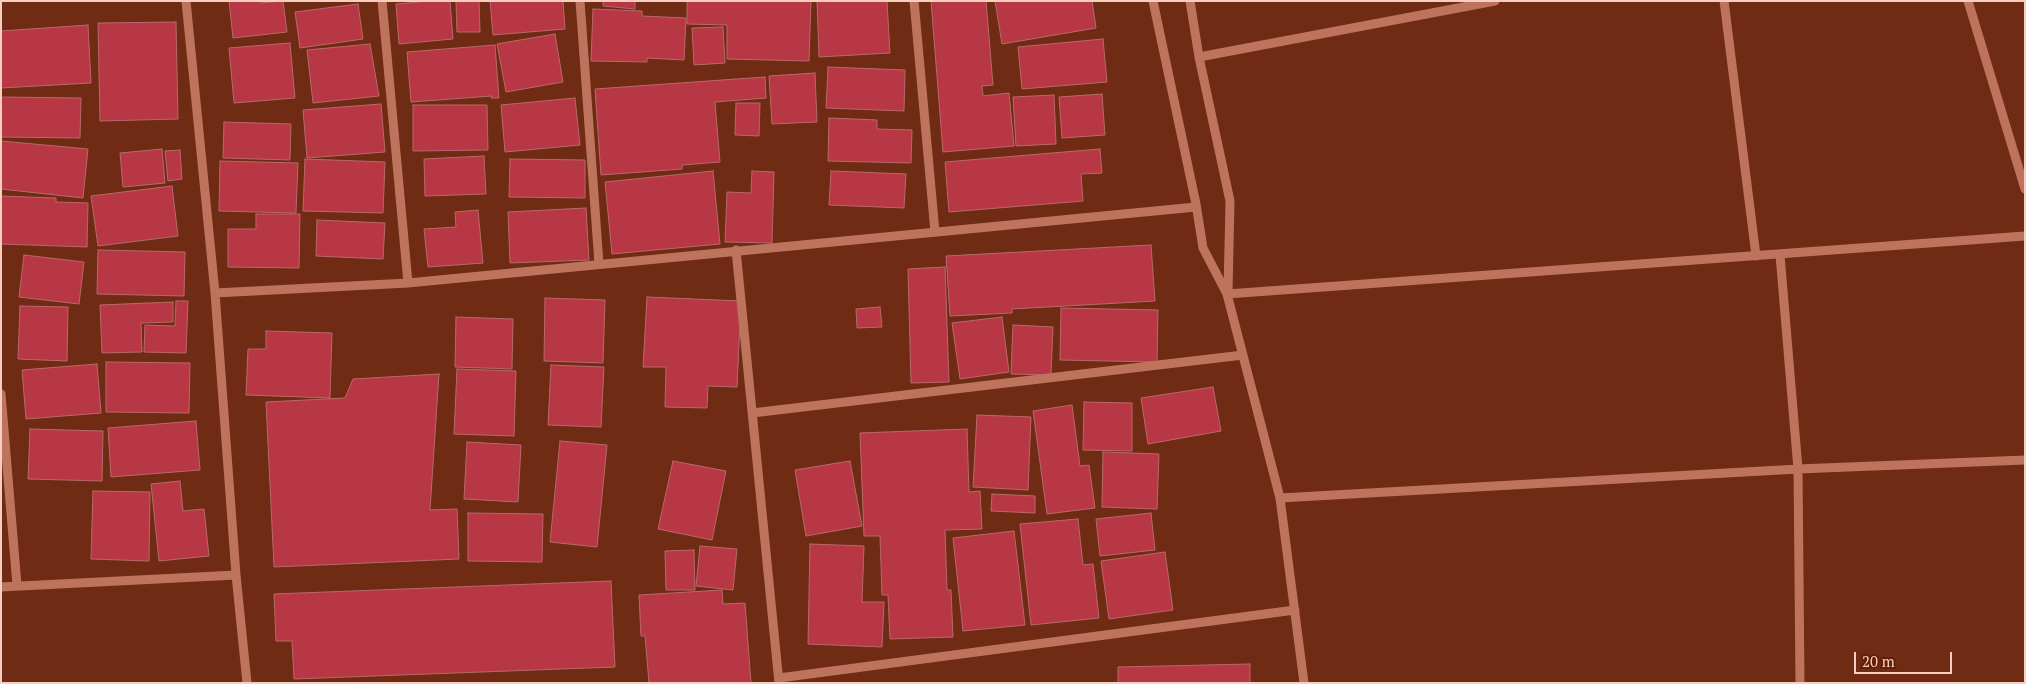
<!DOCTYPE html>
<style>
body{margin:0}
#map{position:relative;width:2026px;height:684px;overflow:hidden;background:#6f2b13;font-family:"PT Serif",serif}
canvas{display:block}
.frame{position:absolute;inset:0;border:2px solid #f8cec0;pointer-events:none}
.scale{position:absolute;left:1854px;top:652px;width:98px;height:22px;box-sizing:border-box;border:2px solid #f8cec0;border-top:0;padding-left:6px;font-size:15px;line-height:18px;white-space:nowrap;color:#f8cec0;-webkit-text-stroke:4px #622006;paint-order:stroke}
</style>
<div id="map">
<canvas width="2026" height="684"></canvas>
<div class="frame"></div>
<div class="scale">20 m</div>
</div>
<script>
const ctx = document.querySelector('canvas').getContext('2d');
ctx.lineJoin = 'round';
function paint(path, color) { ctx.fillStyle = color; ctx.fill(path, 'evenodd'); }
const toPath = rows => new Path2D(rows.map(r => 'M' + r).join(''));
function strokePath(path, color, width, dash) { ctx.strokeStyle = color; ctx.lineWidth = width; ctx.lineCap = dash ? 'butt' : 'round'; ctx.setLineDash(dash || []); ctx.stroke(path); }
const building = toPath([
 [229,1,260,1,260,3,283,1,287,32,233,38,229,1],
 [430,1,450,1,453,39,399,44,396,4,430,1],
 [456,1,479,1,480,32,457,32,456,1],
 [490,1,563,1,565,29,493,35,490,1],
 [603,1,635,1,635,9,603,6,603,1],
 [687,1,811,1,809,61,727,59,727,25,687,24,687,1],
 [817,1,887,1,890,53,819,57,817,1],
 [931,1,986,1,993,85,982,86,983,96,1009,93,1014,146,943,152,931,1],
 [995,1,1092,1,1096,28,1002,44,995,1],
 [358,4,363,39,300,48,295,12,358,4],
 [593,9,642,11,642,16,686,18,684,60,647,58,647,62,591,61,593,9],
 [176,22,178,119,100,121,98,23,176,22],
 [88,25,91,83,1,88,1,31,88,25],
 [723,27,725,63,694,65,692,28,723,27],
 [555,34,563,82,506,92,497,44,555,34],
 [1103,39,1107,82,1022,89,1018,47,1103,39],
 [290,43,295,98,234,103,229,48,290,43],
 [370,44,379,96,313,103,307,50,370,44],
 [495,45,499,98,491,98,492,96,411,102,407,52,495,45],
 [828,67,905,70,904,111,826,108,828,67],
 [815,73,817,122,772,124,769,76,815,73],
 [765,77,766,98,715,102,720,162,682,165,682,169,601,175,595,89,765,77],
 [1102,94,1105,135,1062,138,1059,97,1102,94],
 [1054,95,1056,144,1016,146,1013,97,1054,95],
 [1,97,81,98,80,138,1,137,1,97],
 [575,98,580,145,505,152,501,105,575,98],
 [736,103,760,103,759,136,735,135,736,103],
 [381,104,385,152,307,158,303,110,381,104],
 [413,105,487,105,488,150,413,151,413,105],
 [829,118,877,120,877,129,912,130,911,163,828,161,829,118],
 [224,122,291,124,290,160,223,158,224,122],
 [1,141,88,149,83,198,1,189,1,141],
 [162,149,165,183,123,187,120,153,162,149],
 [1100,149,1102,173,1081,174,1083,201,949,212,945,162,1100,149],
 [180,150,182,179,168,181,165,151,180,150],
 [484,156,486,194,425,196,424,159,484,156],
 [305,159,385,162,383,213,303,211,305,159],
 [510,159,585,160,585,198,509,197,510,159],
 [220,161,298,163,296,213,219,211,220,161],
 [713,171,720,244,612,254,605,182,713,171],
 [752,171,774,172,772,243,725,242,727,192,751,193,752,171],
 [831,171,906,174,904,208,829,205,831,171],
 [172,186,178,236,98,246,91,196,172,186],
 [1,196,56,198,56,202,88,203,87,247,1,244,1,196],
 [586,208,589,260,510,263,508,212,586,208],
 [478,210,483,263,428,267,424,229,456,227,455,212,478,210],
 [256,214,300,214,299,268,228,267,228,229,256,229,256,214],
 [317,220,385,223,383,259,316,256,317,220],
 [1151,245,1155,301,1012,309,1012,313,950,316,946,256,1151,245],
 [98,250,185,252,184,296,97,294,98,250],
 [24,255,84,262,79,304,19,297,24,255],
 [945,267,949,382,911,383,908,269,945,267],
 [647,297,741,301,737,387,708,386,707,408,665,407,666,367,643,367,647,297],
 [545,298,605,300,603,363,544,361,545,298],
 [176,301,188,301,186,353,144,352,145,325,175,326,176,301],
 [173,302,173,322,141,323,142,352,102,353,100,305,173,302],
 [20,306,68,307,67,361,18,359,20,306],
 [880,307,882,327,857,328,856,309,880,307],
 [1061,308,1158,310,1157,362,1060,360,1061,308],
 [456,317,513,319,512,369,455,367,456,317],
 [1002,317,1009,372,960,379,952,323,1002,317],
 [1013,325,1053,327,1051,375,1011,374,1013,325],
 [266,331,332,333,330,398,246,395,248,349,266,349,266,331],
 [106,362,190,363,189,413,106,412,106,362],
 [97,364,101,413,26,419,22,370,97,364],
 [551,365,604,367,601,427,548,425,551,365],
 [457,369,516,371,514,436,454,434,457,369],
 [439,374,430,510,457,509,459,559,274,567,266,402,345,398,353,379,439,374],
 [1213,387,1221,431,1148,444,1141,398,1213,387],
 [1084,402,1132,403,1132,451,1083,450,1084,402],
 [1072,405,1080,466,1089,465,1095,508,1047,514,1033,411,1072,405],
 [977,415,1031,417,1028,490,973,487,977,415],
 [196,421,200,470,111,477,108,428,196,421],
 [30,429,103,431,102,481,28,479,30,429],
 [967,429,969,492,980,491,982,529,945,530,947,590,951,590,953,637,890,639,888,595,882,595,880,536,864,536,860,433,967,429],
 [560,441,607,445,597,547,550,542,560,441],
 [467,442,521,445,518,502,464,499,467,442],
 [1103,452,1159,454,1157,509,1102,507,1103,452],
 [673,461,726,471,712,540,658,529,673,461],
 [850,461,862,526,806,536,795,470,850,461],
 [180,481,183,511,204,509,209,556,159,561,151,484,180,481],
 [93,491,150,492,149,561,91,559,93,491],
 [992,494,1035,496,1035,513,991,511,992,494],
 [468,513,543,514,542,562,468,561,468,513],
 [1151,513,1155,550,1100,556,1096,519,1151,513],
 [1078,519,1083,565,1093,564,1099,618,1031,625,1020,524,1078,519],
 [1014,531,1025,625,963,631,953,538,1014,531],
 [810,544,864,546,862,602,884,602,882,647,808,644,810,544],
 [700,546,737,549,733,590,696,586,700,546],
 [694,550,695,590,666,590,665,551,694,550],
 [1165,552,1173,610,1109,619,1101,561,1165,552],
 [611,581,615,667,294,679,292,641,276,641,274,594,611,581],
 [722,590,723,604,745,603,751,683,649,683,645,636,641,636,639,595,722,590],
 [1250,664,1250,683,1118,683,1118,667,1250,664]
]);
const minor = toPath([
 [186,1,215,293,408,283,1196,207],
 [382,1,408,283],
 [580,1,599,264],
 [914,1,935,232],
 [1153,1,1196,204,1203,248,1227,294,1280,498,1304,683],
 [1190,1,1199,57,1230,201,1228,292],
 [1724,1,1756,256],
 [1968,1,2025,189],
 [1199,57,1495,1],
 [736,250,779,683],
 [1780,255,1798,469,1800,683],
 [1227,294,2025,236],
 [1,394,17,585],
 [752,413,1243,355],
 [1280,498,1798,469,2025,460],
 [236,575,247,683],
 [1,587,236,575,215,293],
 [779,678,1295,610]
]);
paint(building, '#b73744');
strokePath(building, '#b9696b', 1);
strokePath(minor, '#be745c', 9);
</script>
